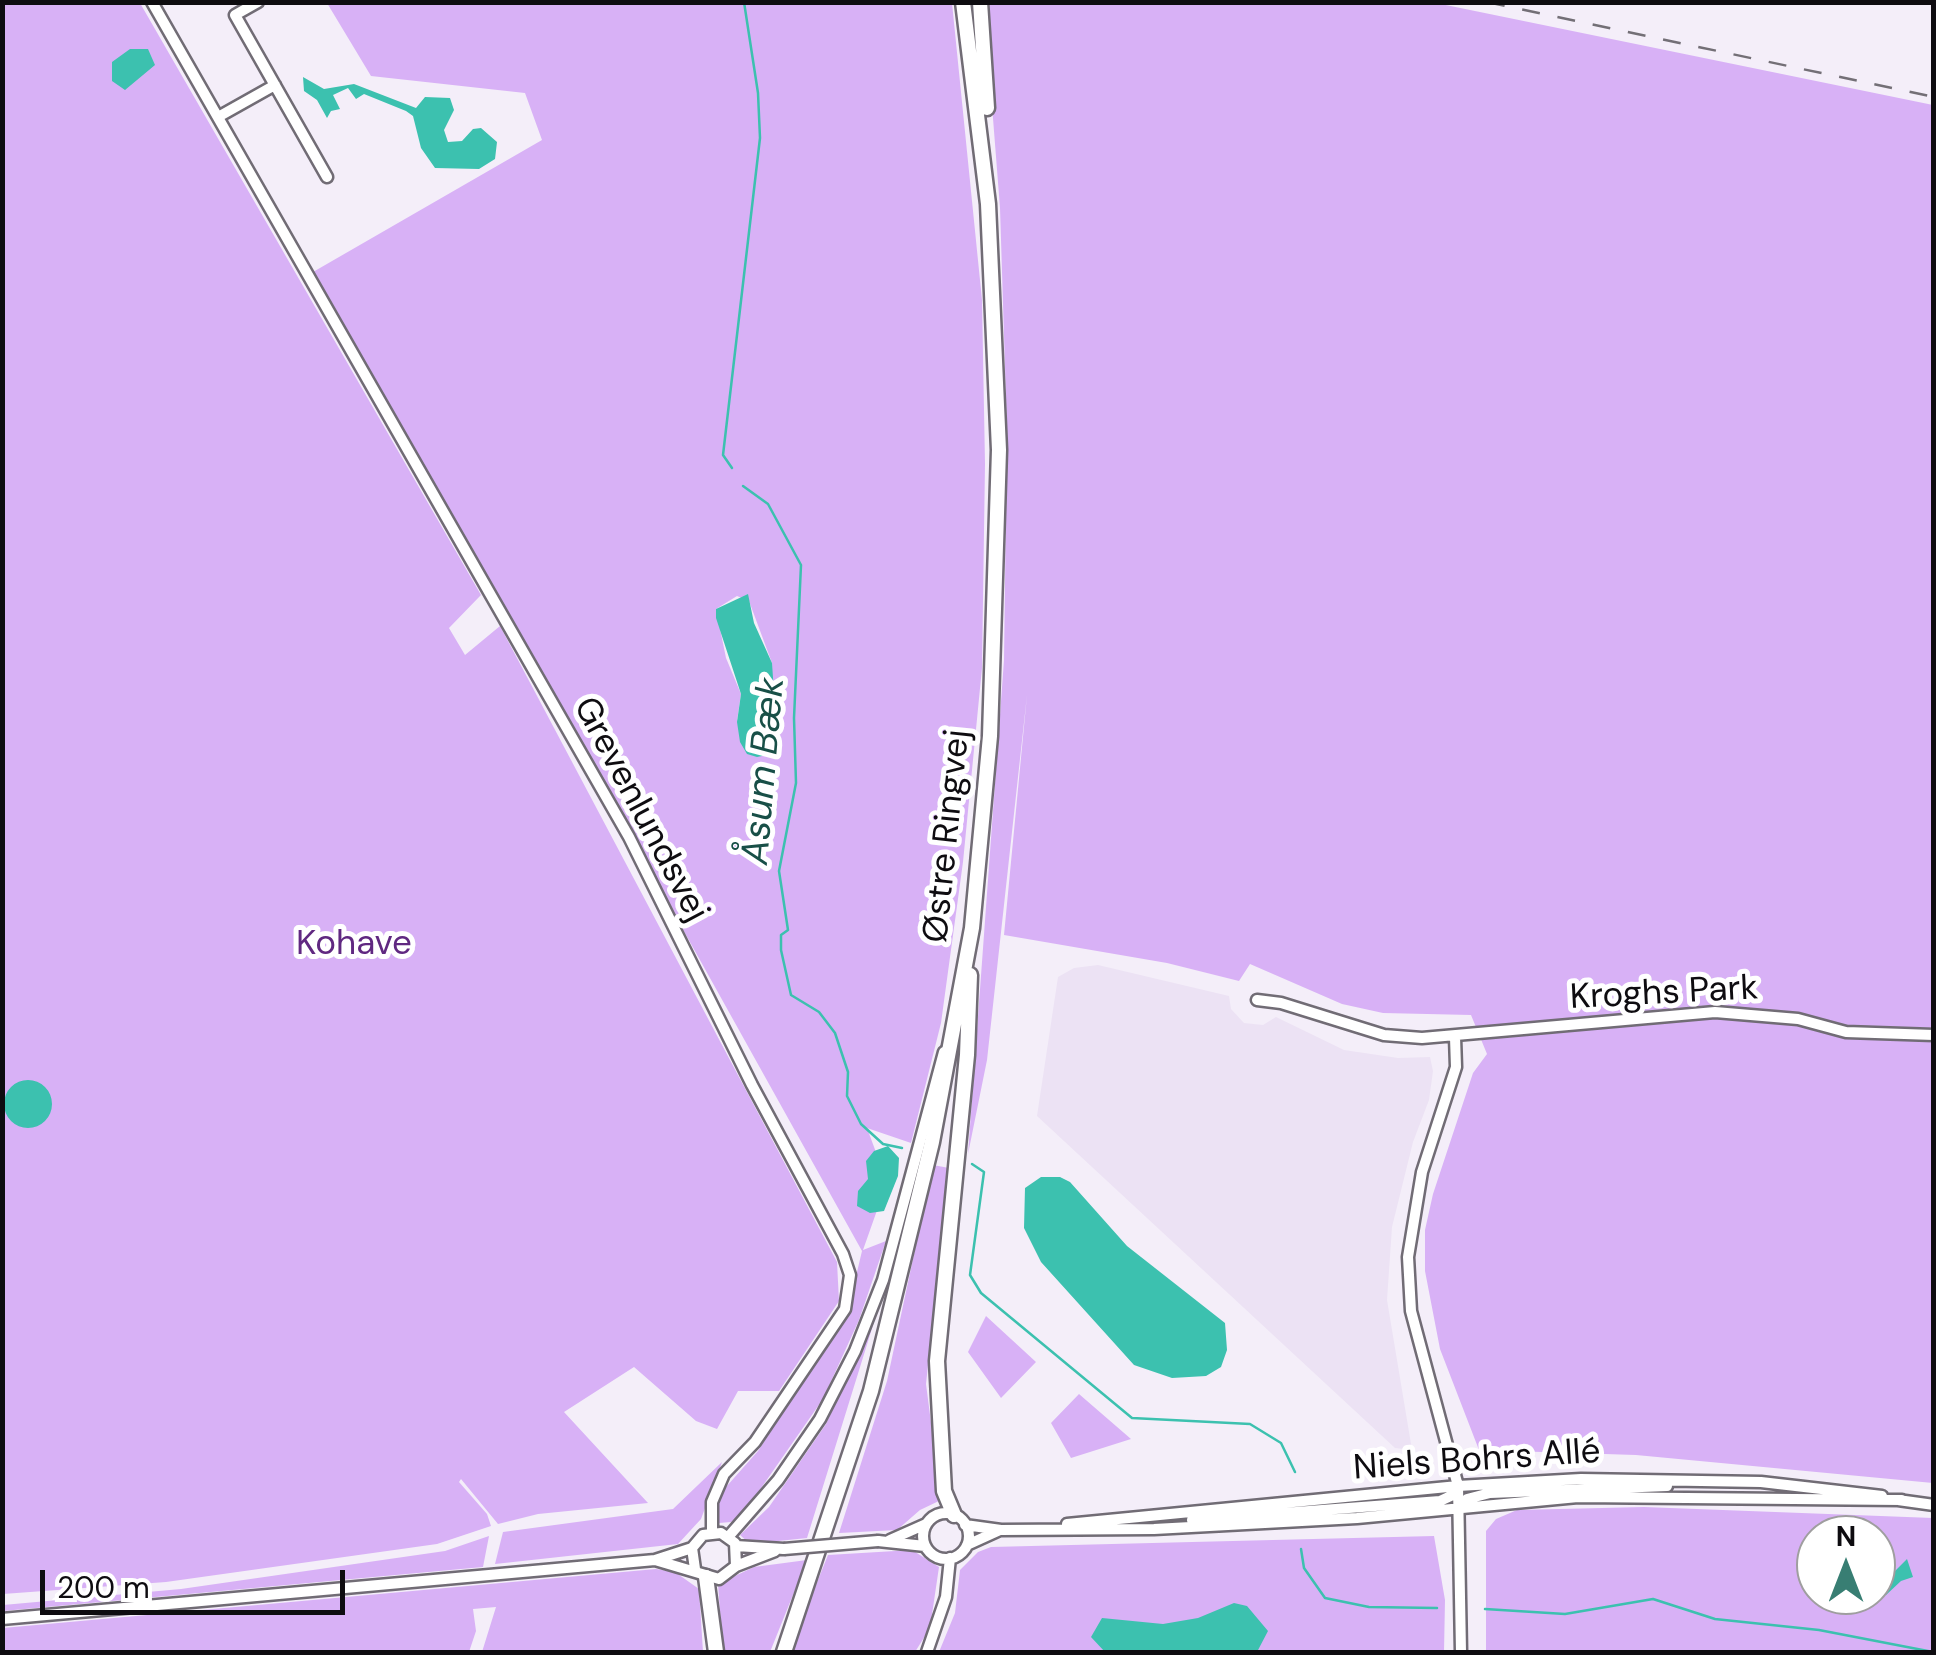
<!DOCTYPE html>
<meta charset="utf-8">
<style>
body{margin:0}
#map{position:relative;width:1936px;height:1655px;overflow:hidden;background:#f4eef9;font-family:"DM Sans",sans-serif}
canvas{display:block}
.frame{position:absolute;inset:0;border:5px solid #0e0c10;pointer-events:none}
.north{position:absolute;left:1796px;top:1515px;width:100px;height:100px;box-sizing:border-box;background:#fff;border:2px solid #9f9e9f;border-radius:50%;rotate:0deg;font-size:28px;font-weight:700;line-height:40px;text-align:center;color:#0e0c10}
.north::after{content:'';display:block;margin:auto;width:35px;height:45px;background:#387e73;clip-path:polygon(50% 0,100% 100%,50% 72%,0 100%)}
.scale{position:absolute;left:40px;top:1570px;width:305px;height:45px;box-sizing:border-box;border:5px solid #0e0c10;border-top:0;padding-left:12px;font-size:30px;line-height:35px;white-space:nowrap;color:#0e0c10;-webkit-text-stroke:8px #fff;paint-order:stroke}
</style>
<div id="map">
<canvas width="1936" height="1655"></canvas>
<div class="frame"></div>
<div class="north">N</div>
<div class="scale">200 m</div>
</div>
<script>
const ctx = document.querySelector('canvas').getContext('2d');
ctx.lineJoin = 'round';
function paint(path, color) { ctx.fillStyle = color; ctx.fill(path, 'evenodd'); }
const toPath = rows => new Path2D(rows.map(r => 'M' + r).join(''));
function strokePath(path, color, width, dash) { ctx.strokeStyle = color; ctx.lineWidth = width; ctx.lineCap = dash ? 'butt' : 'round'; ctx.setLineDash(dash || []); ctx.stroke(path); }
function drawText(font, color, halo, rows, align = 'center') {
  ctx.font = font + ' "DM Sans",sans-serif'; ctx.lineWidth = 10; ctx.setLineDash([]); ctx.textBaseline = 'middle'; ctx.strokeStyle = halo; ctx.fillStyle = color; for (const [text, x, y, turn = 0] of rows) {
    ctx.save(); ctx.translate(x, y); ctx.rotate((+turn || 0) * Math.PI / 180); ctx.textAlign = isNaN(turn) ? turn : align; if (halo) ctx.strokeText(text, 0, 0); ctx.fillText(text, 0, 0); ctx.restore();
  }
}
const built = toPath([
 [1098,965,1229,996,1231,1009,1244,1023,1263,1025,1276,1017,1344,1050,1398,1058,1430,1057,1433,1071,1429,1100,1413,1142,1392,1227,1387,1300,1412,1450,1395,1448,1037,1116,1058,977,1074,968]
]);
const green = toPath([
 [2,3,140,3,481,595,449,628,465,655,500,626,837,1262,839,1301,779,1391,738,1391,717,1429,696,1421,634,1367,564,1412,648,1503,538,1514,498,1524,461,1479,459,1482,487,1514,491,1526,437,1544,166,1582,3,1594],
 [327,3,952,3,982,300,985,464,982,668,963,862,941,1023,911,1143,867,1128,887,1182,863,1250,886,1241,859,1320,823,1399,743,1514,731,1522,719,1523,718,1496,758,1451,847,1314,862,1251,637,847,641,846,313,272,542,140,525,93,371,76],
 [737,596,749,601,772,663,737,721,741,694,726,658,716,609],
 [984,3,1436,3,1933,105,1933,1483,1636,1455,1479,1450,1440,1349,1425,1271,1425,1230,1433,1194,1473,1073,1487,1054,1471,1015,1383,1013,1342,1004,1250,964,1239,981,1167,963,1004,935,1027,695,987,1060,968,1154,1004,660,1007,431,1000,208],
 [933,1165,949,1168,926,1384,941,1500,920,1510,897,1530,839,1533,887,1381],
 [883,1293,807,1538,750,1544,740,1535,769,1507,826,1424],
 [986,1316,1036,1362,1001,1398,968,1352],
 [1079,1394,1131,1439,1071,1458,1051,1423],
 [722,1462,701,1519,678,1544,495,1564,503,1532,673,1509],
 [1644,1507,1933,1518,1933,1652,1486,1652,1486,1531,1496,1519,1517,1510],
 [1816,1535,1876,1535,1876,1595,1816,1595],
 [489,1536,483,1567,3,1611,3,1605,181,1589,445,1551],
 [1434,1536,1445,1600,1444,1652,939,1652,955,1613,960,1570,978,1552,991,1547],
 [912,1550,939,1567,930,1628,915,1652,789,1652,828,1555],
 [807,1560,770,1652,723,1652,718,1584,754,1567],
 [656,1569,675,1572,699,1589,703,1652,482,1652,496,1607,473,1609,476,1631,469,1652,3,1652,3,1628]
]);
const water = toPath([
 [130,49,148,49,155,65,125,90,112,81,112,62],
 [303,77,324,89,354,84,416,108,425,97,450,98,454,110,444,130,448,142,462,141,473,129,481,128,497,142,495,159,479,169,435,168,421,148,413,116,406,111,364,94,356,99,348,88,333,95,340,109,331,111,327,118,317,100,304,91],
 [748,594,754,623,772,663,777,736,767,755,757,757,747,754,740,742,737,722,741,694,716,618,716,609],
 '4 1104a24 24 0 1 1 48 0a24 24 0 1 1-48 0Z',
 [888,1146,899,1158,898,1176,884,1211,870,1213,857,1206,858,1191,868,1179,866,1161,874,1151],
 [1041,1177,1060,1177,1070,1182,1127,1246,1225,1323,1227,1350,1221,1367,1206,1376,1172,1378,1134,1365,1041,1262,1024,1228,1025,1188],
 [1907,1559,1913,1577,1901,1581,1886,1595,1876,1597,1871,1595,1876,1595,1876,1581,1894,1572],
 [1234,1603,1247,1606,1268,1631,1257,1652,1105,1652,1091,1637,1102,1618,1163,1624,1198,1618]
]);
const stream = toPath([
 [732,468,723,455,760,138,758,93,744,2],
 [743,486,768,504,801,565,794,718,796,783,779,871,788,930,781,935,781,950,791,995,819,1012,835,1033,848,1072,847,1096,861,1124,883,1144,902,1148],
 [972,1164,984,1172,970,1275,981,1293,1132,1418,1250,1424,1281,1443,1295,1472],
 [1301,1549,1304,1568,1325,1598,1369,1607,1437,1608],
 [1485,1609,1565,1614,1653,1599,1715,1619,1819,1630,1933,1652]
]);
const minor = toPath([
 [152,2,629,837,752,1085,843,1254,850,1275,845,1309,755,1442,724,1474,712,1502,712,1532],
 [258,2,235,15,327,177],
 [218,117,275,85],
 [1257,1000,1281,1003,1384,1035,1422,1038,1715,1012,1798,1019,1846,1032,1934,1035],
 [1455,1037,1456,1067,1422,1172,1408,1257,1411,1311,1458,1486,1461,1652],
 [1898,1500,1934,1505],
 [1461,1509,1467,1499,1490,1493,1667,1486],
 '923 1536a23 23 0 1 1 46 0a23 23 0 1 1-46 0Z',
 [1192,1520,1440,1501,1455,1494,1457,1487],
 [1067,1524,1458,1486,1581,1479,1761,1482,1882,1496],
 [965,1525,1001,1530,1154,1529,1357,1518,1578,1497,1902,1500],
 [729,1536,778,1480,820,1419,855,1351,883,1280,944,1052],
 [890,1540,926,1524],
 [878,1541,925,1546],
 [967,1545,1000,1530],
 [736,1546,784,1549],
 [655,1560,719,1579,736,1566,735,1543,721,1533,703,1535,692,1548,695,1569],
 [736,1566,775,1551],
 [2,1619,655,1560,692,1548],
 [927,1652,946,1597,950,1558]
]);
const major = toPath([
 [980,2,987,108],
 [954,1515,944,1491,937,1361,967,1055,970,975],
 [706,1577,716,1652],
 [784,1652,871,1391,932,1142,972,928,990,736,999,450,988,204,963,2]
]);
const rail = toPath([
 [1487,2,1934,97]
]);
const minorBridge = toPath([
 [784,1549,878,1541]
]);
const streetNames = [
 ["Grevenlundsvej",640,810,62],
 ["Østre Ringvej",948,836,-84],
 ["Kroghs Park",1664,994,-3],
 ["Niels Bohrs Allé",1477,1461,-4]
];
const parkNames = [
 ["Kohave",354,945]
];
const waterNames = [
 ["Åsum Bæk",765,771,-85]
];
paint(built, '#ece2f4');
paint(green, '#d8b1f6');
paint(water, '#3cc1af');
strokePath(stream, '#3cc1af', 2.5);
strokePath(minor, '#716c75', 15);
strokePath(major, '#716c75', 19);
strokePath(minor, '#fff', 10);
strokePath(major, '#fff', 14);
strokePath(rail, '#736f76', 2.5, [18, 18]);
strokePath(minorBridge, '#716c75', 15, []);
strokePath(minorBridge, '#fff', 10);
drawText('35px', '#0e0c10', '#fff', streetNames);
drawText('35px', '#602881', '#fff', parkNames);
drawText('italic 38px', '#184f47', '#fff', waterNames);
</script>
